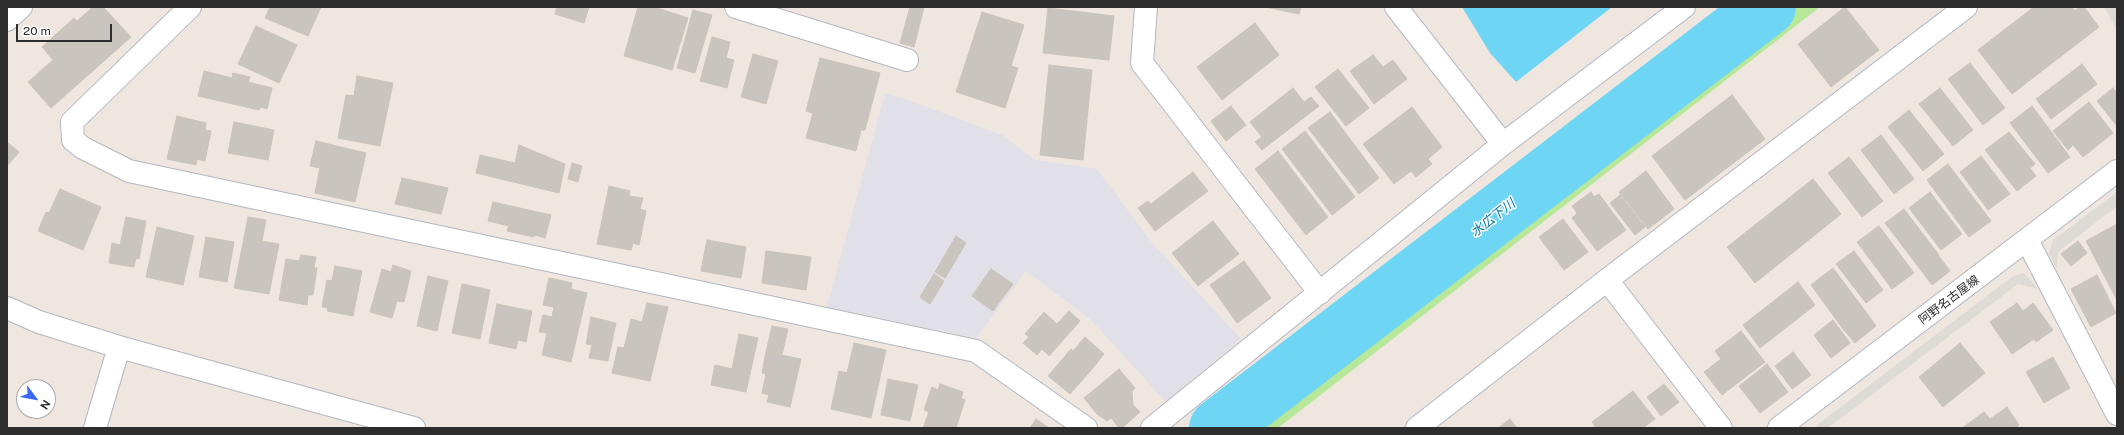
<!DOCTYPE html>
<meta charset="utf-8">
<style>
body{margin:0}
#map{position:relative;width:2124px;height:435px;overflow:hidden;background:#efe7df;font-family:"Public Sans",sans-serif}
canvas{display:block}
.frame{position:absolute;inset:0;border:8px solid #2d2d2d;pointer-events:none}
.north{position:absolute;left:16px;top:379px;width:40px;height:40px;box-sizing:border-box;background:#fff;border:1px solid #ababab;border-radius:50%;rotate:122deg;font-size:11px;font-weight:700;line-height:16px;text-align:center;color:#2d2d2d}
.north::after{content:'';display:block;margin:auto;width:14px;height:18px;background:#3b67ff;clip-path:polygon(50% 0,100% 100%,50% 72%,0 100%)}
.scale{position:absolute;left:16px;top:24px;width:96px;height:18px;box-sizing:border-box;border:2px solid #2d2d2d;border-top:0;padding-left:5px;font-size:12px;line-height:14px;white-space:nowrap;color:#2d2d2d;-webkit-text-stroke:3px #fff;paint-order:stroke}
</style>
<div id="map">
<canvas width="2124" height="435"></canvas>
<div class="frame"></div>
<div class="north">N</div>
<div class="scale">20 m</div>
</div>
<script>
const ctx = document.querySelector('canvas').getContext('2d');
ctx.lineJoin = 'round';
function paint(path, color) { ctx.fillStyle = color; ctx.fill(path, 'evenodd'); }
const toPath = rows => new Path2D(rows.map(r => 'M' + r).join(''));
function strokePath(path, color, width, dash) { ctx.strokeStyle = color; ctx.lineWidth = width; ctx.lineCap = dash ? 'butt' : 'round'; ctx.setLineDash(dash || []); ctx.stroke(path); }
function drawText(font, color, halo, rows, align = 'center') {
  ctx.font = font + ' "Public Sans","Noto Sans JP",sans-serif'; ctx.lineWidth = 3; ctx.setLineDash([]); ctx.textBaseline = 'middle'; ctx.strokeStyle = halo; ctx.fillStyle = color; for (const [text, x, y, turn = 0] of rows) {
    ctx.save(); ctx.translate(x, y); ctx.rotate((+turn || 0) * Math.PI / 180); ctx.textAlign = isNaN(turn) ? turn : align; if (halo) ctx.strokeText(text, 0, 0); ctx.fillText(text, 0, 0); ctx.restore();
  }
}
const industrial = toPath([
 [885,93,911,101,1002,135,1035,160,1097,169,1153,244,1241,339,1166,402,1090,319,1026,271,976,338,827,307]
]);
const green = toPath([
 [1779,7,1820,7,1278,428,1231,428]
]);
const plaza = toPath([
 [2104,7,2117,7,2117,30],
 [2117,192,2117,206,2058,252,2057,270,2049,253,2053,240],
 [2024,273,2038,289,2018,284,1828,428,1813,428,2013,276]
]);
const water = toPath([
 [1462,7,1612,7,1516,82,1490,53]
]);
const river = toPath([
 [1218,428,1767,7]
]);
const building = toPath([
 [93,7,103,7,131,37,51,108,28,82,53,60,42,47,74,18,77,21,93,7],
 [270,7,321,7,308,36,265,18,270,7],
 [557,7,589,7,584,23,555,14,557,7],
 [638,7,654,7,688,18,672,70,624,56,638,7],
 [910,7,924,7,914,47,900,43,910,7],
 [1265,7,1301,7,1299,14,1265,7],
 [1845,7,1879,50,1831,87,1798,44,1845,7],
 [2034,7,2072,7,2075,11,2079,7,2084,7,2099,27,2012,94,1978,50,2034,7],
 [1048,8,1114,16,1109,60,1043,53,1048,8],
 [693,10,712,15,695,73,677,68,693,10],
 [982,12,1024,25,1011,66,1018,68,1005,108,956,92,982,12],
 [1255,23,1279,55,1222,100,1197,67,1255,23],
 [256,26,297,45,279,83,238,64,256,26],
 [712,37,730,42,726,58,734,60,727,88,700,81,712,37],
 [753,54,778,61,766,104,741,97,753,54],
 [1373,55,1383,67,1393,60,1407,79,1374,104,1350,71,1373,55],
 [820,58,880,73,865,130,861,130,856,151,806,138,813,113,806,111,820,58],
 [1970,63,2005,108,1983,125,1948,79,1970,63],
 [2082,64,2097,84,2051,119,2036,99,2082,64],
 [1049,65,1092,70,1083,160,1040,155,1049,65],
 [1338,69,1369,108,1346,126,1315,87,1338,69],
 [204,71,232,78,233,73,250,77,248,82,272,88,267,109,260,107,259,110,198,96,204,71],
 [357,76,393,83,380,146,338,138,346,95,354,96,357,76],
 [1293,88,1304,102,1311,97,1319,106,1262,150,1255,142,1262,137,1250,122,1293,88],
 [1940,88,1973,130,1953,146,1919,104,1940,88],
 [2113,88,2117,93,2117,126,2097,101,2113,88],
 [1732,95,1765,139,1685,200,1652,156,1732,95],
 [2089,102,2113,133,2083,157,2073,145,2068,150,2053,131,2089,102],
 [1231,106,1246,125,1226,141,1211,121,1231,106],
 [2032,106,2070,157,2048,173,2010,123,2032,106],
 [1412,107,1442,147,1428,159,1432,164,1416,177,1411,171,1394,184,1363,144,1412,107],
 [1909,110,1944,154,1923,171,1888,127,1909,110],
 [1330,112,1379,178,1359,194,1308,128,1330,112],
 [177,116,206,123,205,130,211,131,205,161,197,159,196,165,167,159,177,116],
 [234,122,274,130,268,160,228,153,234,122],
 [1305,131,1355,197,1332,215,1282,149,1305,131],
 [2009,132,2035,164,2030,168,2036,176,2017,191,1985,150,2009,132],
 [1881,135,1914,179,1894,194,1861,150,1881,135],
 [316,141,366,153,355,202,315,193,320,168,310,166,316,141],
 [7,142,19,152,7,166,7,142],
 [519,145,565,164,559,193,476,173,480,155,515,163,519,145],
 [1278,151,1328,217,1306,235,1255,169,1278,151],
 [1981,156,2010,194,1988,210,1960,172,1981,156],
 [1849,157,1883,201,1862,217,1828,173,1849,157],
 [572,163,582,166,578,182,568,179,572,163],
 [1948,164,1991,221,1969,237,1927,180,1948,164],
 [1646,171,1674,209,1648,229,1619,192,1646,171],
 [1193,172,1208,191,1155,231,1138,208,1148,201,1151,204,1193,172],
 [402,178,448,188,441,214,395,204,402,178],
 [1813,179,1841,214,1755,283,1727,247,1813,179],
 [609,186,630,191,629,196,643,198,640,209,646,211,639,245,633,243,631,250,597,244,609,186],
 [60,189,101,207,83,250,38,231,46,212,49,213,60,189],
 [1591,192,1594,197,1599,194,1626,230,1597,251,1572,218,1577,213,1572,206,1591,192],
 [1930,192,1962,234,1941,250,1909,208,1930,192],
 [1620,195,1645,227,1635,235,1610,203,1620,195],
 [493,202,551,215,545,238,535,235,534,237,507,231,509,226,488,221,493,202],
 [1904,209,1939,255,1920,269,1885,223,1904,209],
 [126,217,146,221,139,259,136,258,134,267,109,263,112,243,120,245,126,217],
 [248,217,266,220,262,241,244,238,248,217],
 [1563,219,1588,252,1564,270,1539,237,1563,219],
 [1213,221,1239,254,1198,286,1172,253,1213,221],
 [2117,224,2117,300,2086,241,2117,224],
 [1879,226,1914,273,1892,289,1857,242,1879,226],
 [157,227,194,236,183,285,146,277,157,227],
 [956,236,966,243,945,278,935,272,956,236],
 [206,237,234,242,227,282,199,277,206,237],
 [244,238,279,244,269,294,234,288,244,238],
 [707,240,746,247,741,278,701,271,707,240],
 [2078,241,2087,253,2071,266,2061,254,2078,241],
 [766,251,811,257,806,290,762,283,766,251],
 [1854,251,1883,290,1866,303,1836,264,1854,251],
 [301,255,316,257,314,268,317,268,313,295,308,295,307,305,279,300,286,259,299,261,301,255],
 [1938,255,1950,271,1932,285,1920,269,1938,255],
 [1244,261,1271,298,1237,323,1210,285,1244,261],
 [393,265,411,271,404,302,397,301,392,318,370,312,382,269,391,272,393,265],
 [335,266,362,271,353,316,327,311,328,308,322,307,327,280,332,281,335,266],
 [1833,268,1866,312,1843,329,1811,285,1833,268],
 [991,269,1013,284,993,311,972,296,991,269],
 [934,274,944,281,930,304,920,297,934,274],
 [2097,275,2116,313,2091,327,2071,289,2097,275],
 [428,276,448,281,437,331,417,326,428,276],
 [549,278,572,283,571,289,567,288,563,309,543,305,549,278],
 [1798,282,1815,305,1760,348,1743,325,1798,282],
 [462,284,490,290,480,339,452,333,462,284],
 [567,288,587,293,571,362,542,355,547,333,539,332,543,315,552,317,554,307,563,309,567,288],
 [647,303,668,307,650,381,612,373,618,347,624,348,631,319,642,322,647,303],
 [2017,303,2023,311,2033,303,2053,330,2036,342,2034,339,2012,354,1990,322,2017,303],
 [497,304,532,311,526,342,518,340,516,349,489,343,497,304],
 [1069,311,1080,321,1049,356,1042,349,1037,355,1023,343,1029,337,1025,334,1044,312,1057,324,1069,311],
 [1866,312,1876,326,1855,343,1843,329,1866,312],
 [591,317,616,323,608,361,589,358,592,345,586,344,591,317],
 [1833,320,1850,343,1831,358,1814,335,1833,320],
 [772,326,788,329,782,355,766,352,772,326],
 [1741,331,1765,362,1722,395,1704,372,1721,359,1715,351,1741,331],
 [739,334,758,338,746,392,711,385,715,365,732,369,739,334],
 [1085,337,1104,354,1093,368,1073,351,1085,337],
 [854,343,886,350,871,418,831,409,839,371,847,373,854,343],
 [1960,343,1985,373,1943,407,1919,377,1960,343],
 [1071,349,1093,368,1070,394,1048,376,1071,349],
 [766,352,801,359,790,407,767,402,769,395,762,393,766,374,762,373,766,352],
 [1793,352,1811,375,1792,389,1775,366,1793,352],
 [2053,357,2070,388,2044,403,2026,372,2053,357],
 [1767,364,1788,392,1760,413,1739,386,1767,364],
 [1119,369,1135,388,1132,391,1133,405,1140,412,1122,428,1119,428,1111,418,1107,421,1097,414,1084,398,1119,369],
 [888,379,918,385,910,421,881,415,888,379],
 [940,384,963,392,961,398,965,400,956,428,923,428,929,412,924,410,932,387,938,390,940,384],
 [1664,384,1679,402,1661,416,1647,397,1664,384],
 [1633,391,1655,419,1643,428,1596,428,1592,422,1633,391],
 [2007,407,2019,425,2016,428,1962,428,1984,412,1990,419,2007,407],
 [1036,419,1049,428,1030,428,1036,419],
 [1510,419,1517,428,1498,428,1510,419]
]);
const minor = toPath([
 [190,7,72,122,73,140,83,148,129,171,976,351,1086,428],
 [736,7,907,60],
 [1146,7,1142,63,1320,293],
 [1396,7,1503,144],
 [7,20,21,7],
 [2027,240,2117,414],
 [1607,280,1721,428],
 [7,308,39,322,119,347,95,428],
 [119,347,414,428],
 [1152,428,1503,144,1684,7],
 [1417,428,1607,280,1966,7]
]);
const secondary = toPath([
 [1779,428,2117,171]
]);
const streetNames = [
 ["阿野名古屋線",1949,300,-37]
];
const waterNames = [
 ["水広下川",1493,218,-38]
];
paint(industrial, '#e1dfe7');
paint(green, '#b7e799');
paint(plaza, '#dedad6');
paint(water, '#6ed6f4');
strokePath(river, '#6ed6f4', 58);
paint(building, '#cac4be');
strokePath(building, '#cac3b8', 1);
strokePath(minor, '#b3b6c1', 24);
strokePath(secondary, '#b3b6c1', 24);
strokePath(minor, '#fff', 22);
strokePath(secondary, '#fff', 22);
drawText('12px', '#2d2d2d', '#fff', streetNames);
drawText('italic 13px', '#0775a6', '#fff', waterNames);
</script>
